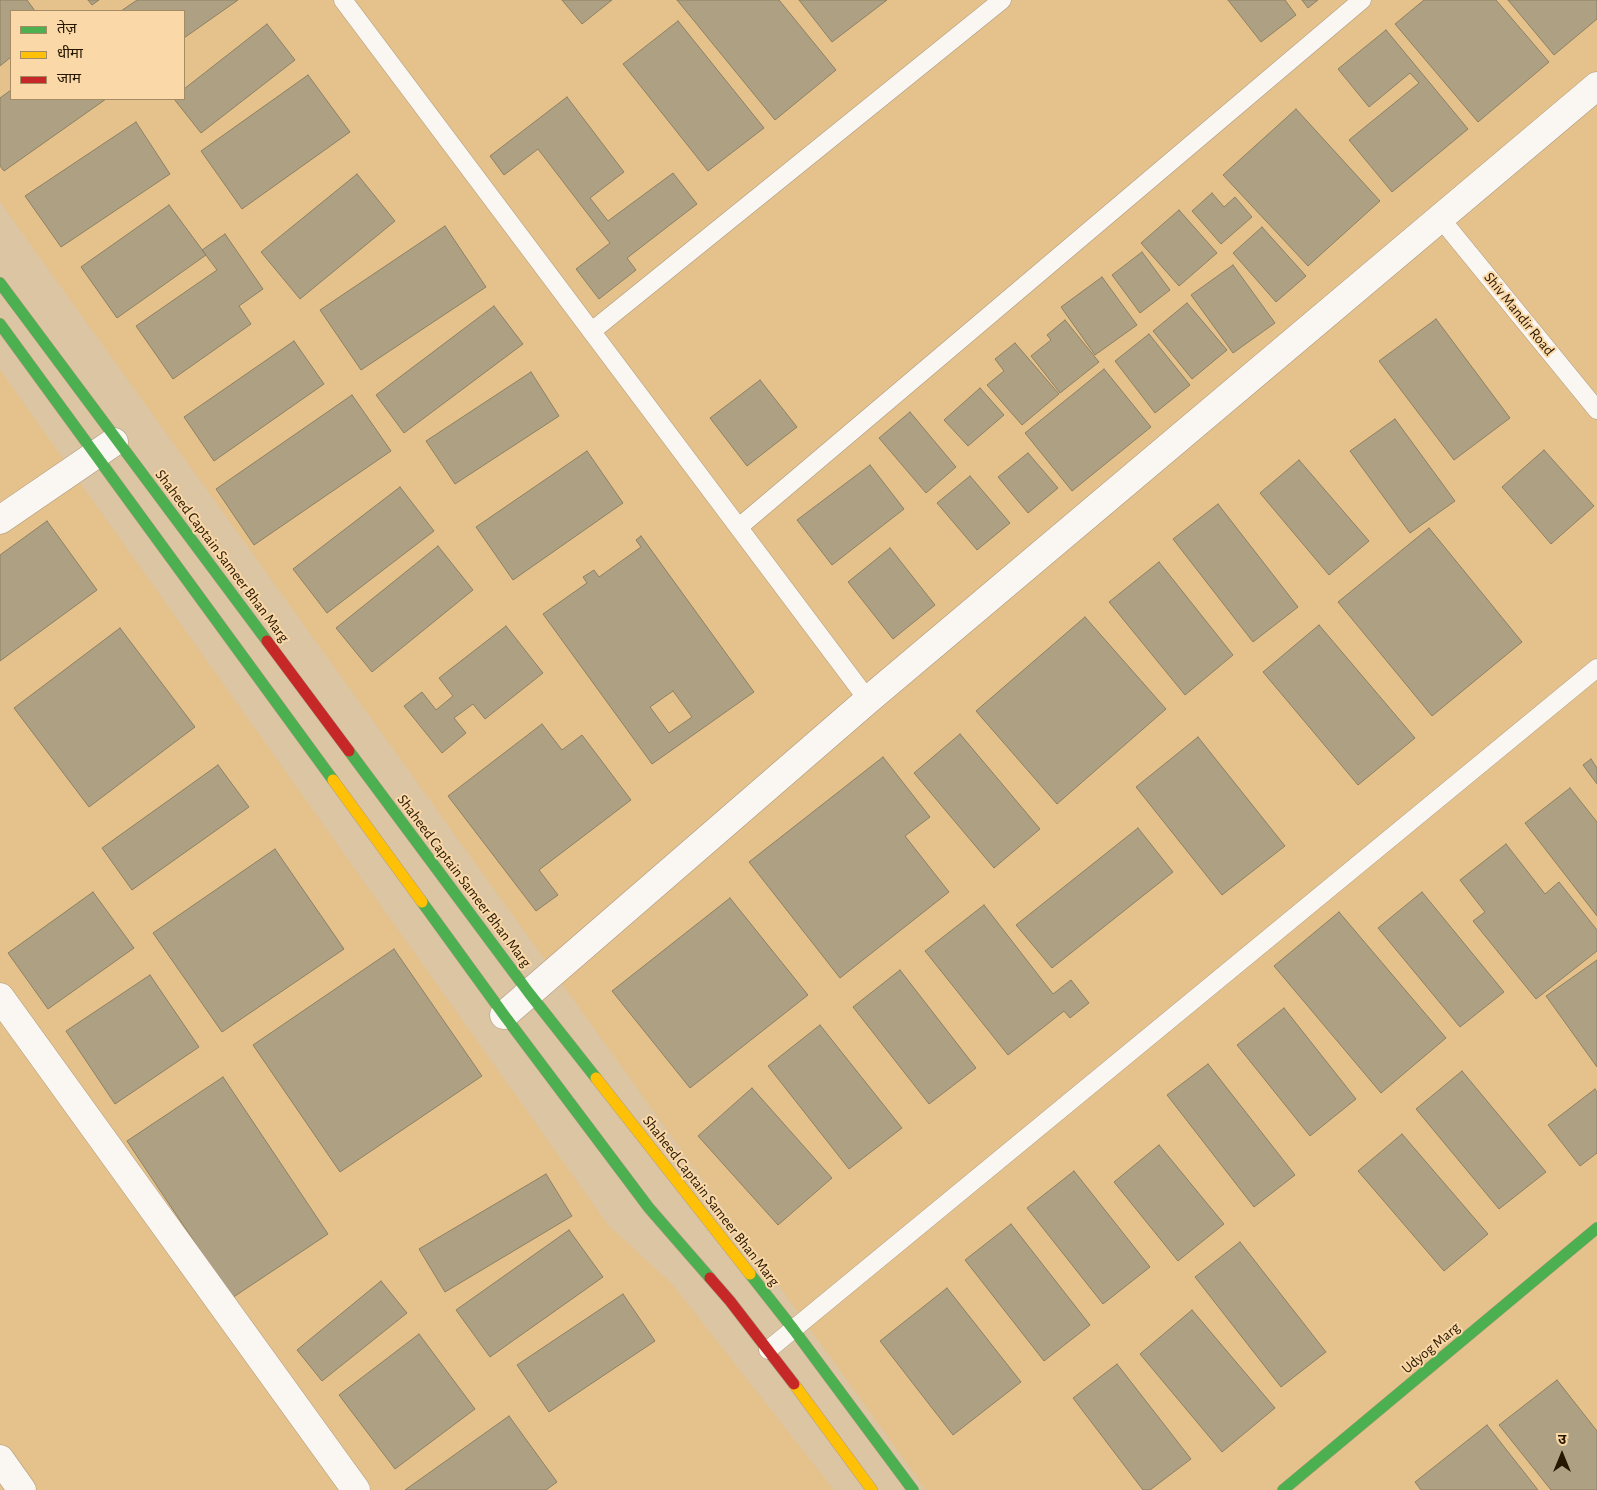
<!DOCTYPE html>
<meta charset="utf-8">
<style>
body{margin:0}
#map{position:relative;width:1597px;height:1490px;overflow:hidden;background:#dcc5a3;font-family:"Alegreya Sans","Noto Sans Devanagari",sans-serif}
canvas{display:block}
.legend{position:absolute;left:10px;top:10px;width:175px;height:90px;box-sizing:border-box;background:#fad8a7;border:1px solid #a58b64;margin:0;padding:6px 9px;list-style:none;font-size:15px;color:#261700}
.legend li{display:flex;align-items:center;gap:10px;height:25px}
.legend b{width:25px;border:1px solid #a58b64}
.north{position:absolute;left:1537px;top:1430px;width:50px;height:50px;-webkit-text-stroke:4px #fad8a7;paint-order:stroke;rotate:0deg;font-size:14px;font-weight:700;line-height:20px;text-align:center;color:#261700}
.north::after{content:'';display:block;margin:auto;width:18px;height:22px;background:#261700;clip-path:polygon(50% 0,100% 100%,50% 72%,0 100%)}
</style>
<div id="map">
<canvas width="1597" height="1490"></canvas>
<ul class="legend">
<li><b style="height:6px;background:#4caf50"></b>तेज़</li>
<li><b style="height:6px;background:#ffc107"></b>धीमा</li>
<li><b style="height:6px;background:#c62828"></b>जाम</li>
</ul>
<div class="north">उ</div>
</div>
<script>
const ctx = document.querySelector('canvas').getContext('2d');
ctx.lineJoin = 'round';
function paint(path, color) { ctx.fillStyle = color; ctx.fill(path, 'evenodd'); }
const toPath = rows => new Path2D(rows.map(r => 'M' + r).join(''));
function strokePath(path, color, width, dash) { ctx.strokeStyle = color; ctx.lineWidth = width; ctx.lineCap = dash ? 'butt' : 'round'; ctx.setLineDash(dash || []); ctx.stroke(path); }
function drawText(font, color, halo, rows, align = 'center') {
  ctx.font = font + ' "Alegreya Sans",sans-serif'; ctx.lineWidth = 4; ctx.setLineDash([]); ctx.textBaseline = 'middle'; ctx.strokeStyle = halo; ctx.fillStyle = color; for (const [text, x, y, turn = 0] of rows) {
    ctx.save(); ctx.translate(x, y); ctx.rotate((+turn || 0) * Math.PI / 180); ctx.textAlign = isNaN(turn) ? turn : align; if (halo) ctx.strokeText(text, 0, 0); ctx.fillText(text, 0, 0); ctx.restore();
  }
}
const built = toPath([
 [0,0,1597,0,1597,1490,926,1490,0,202],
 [11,11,184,11,184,99,11,99],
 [0,370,608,1225,672,1284,834,1490,0,1490]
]);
const building = toPath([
 [0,0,27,0,35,11,11,11,11,57,0,66,0,0],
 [88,0,99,0,92,5,88,0],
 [137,0,238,0,184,38,184,11,121,11,137,0],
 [562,0,612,0,582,24,562,0],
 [677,0,779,0,836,70,775,120,677,0],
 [799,0,887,0,832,42,799,0],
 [1228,0,1285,0,1296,15,1261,42,1228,0],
 [1302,0,1318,0,1308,8,1302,0],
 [1424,0,1496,0,1549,62,1478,122,1395,24,1424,0],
 [1508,0,1597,0,1597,19,1554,55,1508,0],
 [678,21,764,128,708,171,623,64,678,21],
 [267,24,295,60,201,133,174,99,184,99,184,89,267,24],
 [1386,30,1468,129,1392,192,1349,140,1419,83,1410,73,1369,107,1338,69,1386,30],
 [308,75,350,132,242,209,201,151,308,75],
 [11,90,11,99,106,99,4,171,0,166,0,98,11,90],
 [567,97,624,172,590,198,608,221,673,173,697,204,627,258,636,270,599,299,576,269,610,243,538,149,504,175,490,156,567,97],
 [1296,109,1380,201,1308,266,1223,175,1296,109],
 [136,122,170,174,61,247,25,196,136,122],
 [357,174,395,221,300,299,261,252,357,174],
 [1212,193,1224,207,1235,197,1252,217,1221,244,1192,211,1212,193],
 [169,205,206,255,117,318,81,267,169,205],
 [1179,210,1217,253,1179,286,1141,243,1179,210],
 [445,226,486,287,361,370,320,310,445,226],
 [1262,227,1306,276,1276,302,1233,253,1262,227],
 [225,234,263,289,239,306,251,324,173,379,136,326,217,270,202,250,225,234],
 [1142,252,1170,290,1140,313,1112,275,1142,252],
 [1233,265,1275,323,1233,353,1191,295,1233,265],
 [1102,277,1137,325,1095,355,1061,307,1102,277],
 [1187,303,1227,350,1192,379,1153,331,1187,303],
 [494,306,523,344,404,433,376,395,494,306],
 [1436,319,1510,418,1454,460,1379,361,1436,319],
 [1065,320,1099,362,1060,393,1031,356,1051,340,1047,335,1065,320],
 [1149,334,1190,385,1155,413,1115,361,1149,334],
 [294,341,324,384,214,461,184,417,294,341],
 [1015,343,1059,394,1022,425,987,385,1004,371,995,359,1015,343],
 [1104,369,1151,427,1072,491,1025,433,1104,369],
 [531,372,559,416,455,484,426,441,531,372],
 [760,380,797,427,747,466,710,418,760,380],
 [980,388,1004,415,968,446,944,420,980,388],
 [352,395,391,451,254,545,216,489,352,395],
 [910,412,956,467,926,493,879,438,910,412],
 [1395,419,1455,501,1410,533,1350,451,1395,419],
 [1544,450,1594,506,1551,544,1502,487,1544,450],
 [587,451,623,503,513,580,476,527,587,451],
 [1028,453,1058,488,1028,513,998,477,1028,453],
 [1299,460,1369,541,1329,575,1260,493,1299,460],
 [870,465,904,509,832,565,797,520,870,465],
 [970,476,1010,523,977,550,937,503,970,476],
 [400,487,434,531,327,613,293,569,400,487],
 [1218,504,1298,607,1253,642,1173,539,1218,504],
 [47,521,97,590,0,661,0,555,47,521],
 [1429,528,1522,642,1432,716,1338,602,1429,528],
 [641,536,754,692,652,764,543,614,587,583,583,577,594,570,599,577,641,547,636,540,641,536],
 [673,691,692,717,669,733,650,707,673,691],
 [438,546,473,590,372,672,336,628,438,546],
 [890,548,935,605,893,639,848,582,890,548],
 [1159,562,1233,655,1185,695,1109,602,1159,562],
 [1085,617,1166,709,1057,804,976,711,1085,617],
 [1319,625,1415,738,1358,785,1263,672,1319,625],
 [506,626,543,673,485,719,473,704,454,718,466,733,442,753,404,706,422,692,436,710,453,696,439,678,506,626],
 [120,628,195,727,89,807,14,708,120,628],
 [542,724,562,750,582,735,631,800,539,870,558,895,536,911,448,796,542,724],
 [960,734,1040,829,994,868,914,773,960,734],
 [1198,737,1285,846,1222,895,1136,787,1198,737],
 [883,757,930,817,905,836,949,892,840,978,749,862,883,757],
 [1591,759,1597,768,1597,784,1583,765,1591,759],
 [218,765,249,807,132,890,102,848,218,765],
 [1570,788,1597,822,1597,916,1525,823,1570,788],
 [1138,828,1173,872,1052,968,1016,925,1138,828],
 [1506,844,1545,894,1559,882,1597,930,1597,951,1536,999,1473,921,1485,912,1460,880,1506,844],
 [275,849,344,949,222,1032,153,933,275,849],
 [93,892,134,948,48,1009,8,953,93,892],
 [1422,892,1504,992,1460,1027,1378,928,1422,892],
 [730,898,808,995,690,1088,612,991,730,898],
 [984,905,1053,994,1071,980,1089,1003,1070,1018,1064,1011,1008,1055,925,951,984,905],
 [1339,912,1446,1038,1381,1093,1274,966,1339,912],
 [394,949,482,1076,340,1172,253,1045,394,949],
 [1597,960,1597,1067,1546,996,1597,960],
 [900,970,976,1068,929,1104,853,1007,900,970],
 [150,975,199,1047,115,1104,66,1031,150,975],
 [1284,1008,1356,1099,1310,1136,1237,1045,1284,1008],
 [820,1025,902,1128,849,1169,768,1066,820,1025],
 [1208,1064,1295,1175,1254,1207,1167,1095,1208,1064],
 [1462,1071,1546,1172,1499,1209,1416,1109,1462,1071],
 [223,1077,328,1234,232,1298,127,1141,223,1077],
 [752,1088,832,1178,778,1225,698,1136,752,1088],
 [1595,1089,1597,1092,1597,1153,1580,1166,1548,1125,1595,1089],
 [1402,1134,1488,1234,1444,1271,1358,1171,1402,1134],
 [1159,1145,1224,1224,1178,1261,1114,1182,1159,1145],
 [1074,1171,1150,1267,1103,1304,1027,1208,1074,1171],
 [546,1174,572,1216,445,1292,419,1249,546,1174],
 [1011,1224,1090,1325,1044,1361,965,1260,1011,1224],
 [569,1230,603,1277,490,1357,456,1310,569,1230],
 [1240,1242,1326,1352,1281,1387,1195,1277,1240,1242],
 [381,1281,407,1313,322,1381,297,1350,381,1281],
 [947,1288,1021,1382,953,1435,880,1341,947,1288],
 [623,1294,655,1341,549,1412,517,1365,623,1294],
 [1192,1310,1275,1408,1222,1452,1140,1354,1192,1310],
 [419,1334,475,1409,395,1469,339,1395,419,1334],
 [1117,1364,1191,1459,1150,1490,1143,1490,1073,1398,1117,1364],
 [1557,1380,1597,1431,1597,1490,1551,1490,1499,1425,1557,1380],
 [509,1416,557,1482,546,1490,405,1490,509,1416],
 [1487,1425,1538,1490,1421,1490,1415,1482,1487,1425]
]);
const lane = toPath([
 [343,0,868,700],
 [1441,219,1597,410],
 [592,331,1002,0],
 [739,527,1362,0],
 [768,1350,1597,668]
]);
const street = toPath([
 [0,520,114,442],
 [0,997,356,1490],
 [504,1015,868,700,1597,86],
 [0,1459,22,1490]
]);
const fast = toPath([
 [0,283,267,641],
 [0,324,333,780],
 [349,751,529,993,596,1078],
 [422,902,504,1015,649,1208,710,1278],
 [750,1274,794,1330,913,1490],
 [1283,1490,1597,1228]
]);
const slow = toPath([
 [333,780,422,902],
 [596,1078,750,1274],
 [794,1384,872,1490]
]);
const jam = toPath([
 [267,641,349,751],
 [710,1278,730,1301,794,1384]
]);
const streetNames = [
 ["Shiv Mandir Road",1519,314,51],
 ["Shaheed Captain Sameer Bhan Marg",222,556,53],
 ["Shaheed Captain Sameer Bhan Marg",464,881,53],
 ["Shaheed Captain Sameer Bhan Marg",711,1201,52],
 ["Udyog Marg",1431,1348,-40]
];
paint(built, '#e5c18b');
paint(building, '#aea083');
strokePath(building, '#8e8163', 1);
strokePath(lane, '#ac9a7f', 19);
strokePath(street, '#ac9a7f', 29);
strokePath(fast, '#ac9a7f', 12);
strokePath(slow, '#ac9a7f', 12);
strokePath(jam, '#ac9a7f', 12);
strokePath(lane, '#faf6f1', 18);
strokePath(street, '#faf6f1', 28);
strokePath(fast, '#4caf50', 11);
strokePath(slow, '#ffc107', 11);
strokePath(jam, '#c62828', 11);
drawText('15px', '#261700', '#fad8a7', streetNames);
</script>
